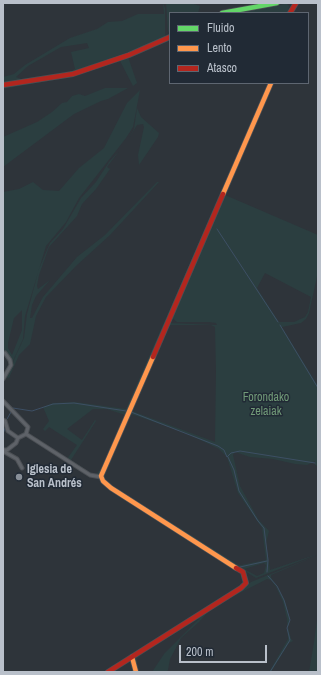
<!DOCTYPE html>
<meta charset="utf-8">
<style>
body{margin:0}
#map{position:relative;width:321px;height:675px;overflow:hidden;background:#2e343a;font-family:"Archivo Narrow",sans-serif}
canvas{display:block}
.frame{position:absolute;inset:0;border:4px solid #b9c0ca;pointer-events:none}
.legend{position:absolute;left:169px;top:12px;width:140px;height:72px;box-sizing:border-box;background:#212a35;border:1px solid #5e6671;margin:0;padding:5px 7px;list-style:none;font-size:12px;color:#b9c0ca}
.legend li{display:flex;align-items:center;gap:8px;height:20px}
.legend b{width:20px;border:1px solid #5e6671}
.scale{position:absolute;left:179px;top:645px;width:88px;height:18px;box-sizing:border-box;border:2px solid #b9c0ca;border-top:0;padding-left:5px;font-size:12px;line-height:14px;white-space:nowrap;color:#b9c0ca;-webkit-text-stroke:3px #212a35;paint-order:stroke}
</style>
<div id="map">
<canvas width="321" height="675"></canvas>
<div class="frame"></div>
<ul class="legend">
<li><b style="height:5px;background:#63d668"></b>Fluido</li>
<li><b style="height:5px;background:#ff974d"></b>Lento</li>
<li><b style="height:5px;background:#b3261e"></b>Atasco</li>
</ul>
<div class="scale">200 m</div>
</div>
<script>
const ctx = document.querySelector('canvas').getContext('2d');
ctx.lineJoin = 'round';
function paint(path, color) { ctx.fillStyle = color; ctx.fill(path, 'evenodd'); }
const toPath = rows => new Path2D(rows.map(r => 'M' + r).join(''));
function strokePath(path, color, width, dash) { ctx.strokeStyle = color; ctx.lineWidth = width; ctx.lineCap = dash ? 'butt' : 'round'; ctx.setLineDash(dash || []); ctx.stroke(path); }
function drawText(font, color, halo, rows, align = 'center') {
  ctx.font = font + ' "Archivo Narrow",sans-serif'; ctx.lineWidth = 3; ctx.setLineDash([]); ctx.textBaseline = 'middle'; ctx.strokeStyle = halo; ctx.fillStyle = color; for (const [text, x, y, turn = 0] of rows) {
    ctx.save(); ctx.translate(x, y); ctx.rotate((+turn || 0) * Math.PI / 180); ctx.textAlign = isNaN(turn) ? turn : align; if (halo) ctx.strokeText(text, 0, 0); ctx.fillText(text, 0, 0); ctx.restore();
  }
}
const green = toPath([
 [163,3,165,8,165,37,161,40,64,75,3,84,3,77,14,74,25,65,70,38,97,29,108,22,122,21,138,14,164,14],
 [87,43,89,48,71,52,75,69,69,72,23,80,16,77,28,66,61,47],
 [166,3,191,3,200,6,198,13,170,13,170,33,168,31],
 [284,4,287,4,289,6,288,13,247,13,245,11,234,13],
 [128,57,137,83,133,86,120,61,71,77,3,89,3,86,57,78],
 [269,83,101,470,98,475,92,475,67,459,77,445,49,427,45,431,43,429,49,421,43,407,53,403,75,402,126,409],
 [93,409,107,409,125,415,101,469,96,474,91,473,71,460,96,421,95,420,82,440,67,429],
 [273,83,225,195,318,235,318,272,309,313,306,319,301,323,282,327,318,386,318,466,315,465,315,461,307,465,295,464,273,459,250,457,235,452,233,455,240,486,258,519,269,531,266,543,270,570,318,554,256,578,106,484,103,479,103,472,169,323,217,325,216,323,209,322,177,322,171,317],
 [265,273,311,297,308,312,305,317,294,322,279,322,257,288],
 [171,325,211,325,215,327,216,371,215,442,132,411,167,327],
 [131,414,186,433,219,449,227,457,238,493,262,528,266,560,241,565,237,564,105,481,104,473,128,416],
 [264,563,266,565,264,573,257,576,244,569],
 [105,88,128,88,108,99,101,101,74,114,3,167,3,137,37,122,52,112,62,103,67,102,72,96,79,94,85,96],
 [140,90,133,127,126,138,79,198,66,222,46,246,25,316,23,339,12,363,3,354,3,192,19,189,33,182,43,190,59,191,79,168,104,148,127,103],
 [22,310,22,330,12,355,8,348,8,343,14,318],
 [137,108,141,117,159,133,158,137,139,165,138,155,144,127,143,124,137,125,129,138,134,129],
 [119,151,107,167,110,169,96,189,82,204,77,216,49,247,39,275,37,286,38,289,50,280,36,296,32,305,30,318,32,318,43,297,77,257,105,235,157,182,159,182,110,235,77,265,46,297,36,316,30,344,19,355,9,378,6,377,24,338,27,314,39,269,50,243,63,229,81,198,96,182,109,162],
 [318,555,271,575,271,577,285,601,290,620,288,627,291,639,293,641,289,643,271,672,269,672,288,639,287,619,283,602,276,587,271,580,267,579,232,597,208,612,199,622,181,638,170,659,168,670,166,672,152,672,164,654,200,618,144,652,137,659,137,672,135,659,136,656,238,592,251,582],
 [318,613,318,672,309,672,314,642]
]);
const stream = toPath([
 [217,229,278,322],
 [280,325,318,388],
 [13,408,32,411,53,404,74,403,126,411],
 [131,412,218,446,224,450,227,457,231,453,240,451,315,463],
 [7,419,11,412],
 [3,434,5,428],
 [228,457,234,470,239,491,258,521,264,528,268,560,267,572],
 [240,567,267,561],
 [268,576,277,586,284,600,290,620,287,628,290,640,270,672]
]);
const street = toPath([
 [3,379,11,365,10,360,5,353],
 [3,401,28,427,26,434,90,475,101,477],
 [3,420,5,421,8,431,18,438],
 [3,450,7,450,16,443,18,438,26,434],
 [3,451,17,459,22,468]
]);
const fast = toPath([
 [222,13,277,3]
]);
const slow = toPath([
 [223,194,271,83],
 [153,357,101,476,103,481,111,488,236,568],
 [132,657,136,672]
]);
const jam = toPath([
 [290,13,296,3],
 [3,85,73,74,129,55,170,37],
 [153,357,223,194],
 [108,672,241,588,246,583,243,572,236,568]
]);
const markers = [
 [19,477,4,"#888f98"]
];
const parkNames = [
 ["Forondako",266,398],
 ["zelaiak",266,412]
];
const poiNames = [
 ["Iglesia de",27,470],
 ["San Andrés",27,484]
];
paint(green, '#2b3e40');
strokePath(stream, '#3d4f64', 1);
strokePath(street, '#4c5055', 5);
strokePath(fast, '#4c5055', 6);
strokePath(slow, '#4c5055', 6);
strokePath(jam, '#4c5055', 6);
strokePath(street, '#5e6268', 3);
strokePath(fast, '#63d668', 4.5);
strokePath(slow, '#ff974d', 4.5);
strokePath(jam, '#b3261e', 4.5);
for (const [x, y, r, color] of markers) { const dot = new Path2D(); dot.arc(x, y, r, 0, 2 * Math.PI); ctx.fillStyle = color; ctx.fill(dot); strokePath(dot, '#212a35', 1.5); }
drawText('12px', '#719a78', '#212a35', parkNames);
drawText('bold 12px', '#b9c0ca', '#212a35', poiNames, 'left');
</script>
